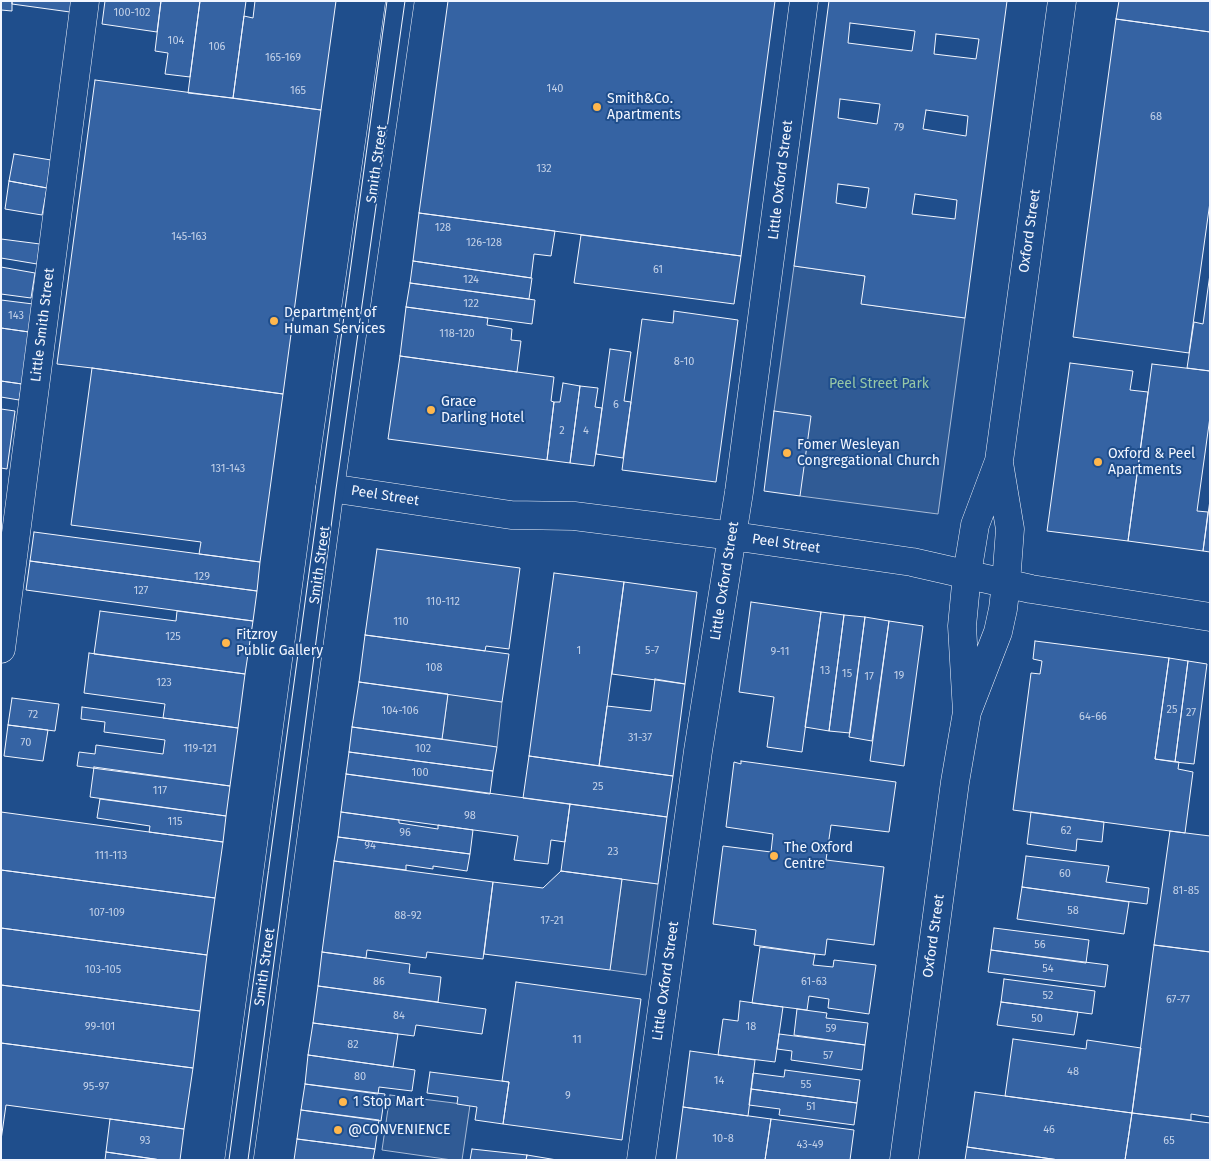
<!DOCTYPE html>
<style>
body{margin:0}
#map{position:relative;width:1211px;height:1161px;overflow:hidden;background:#1f4e8c;font-family:"Fira Sans",sans-serif}
canvas{display:block}
.frame{position:absolute;inset:0;border:2px solid #f2f6ff;pointer-events:none}
</style>
<div id="map">
<canvas width="1211" height="1161"></canvas>
<div class="frame"></div>
</div>
<script>
const ctx = document.querySelector('canvas').getContext('2d');
ctx.lineJoin = 'round';
function paint(path, color) { ctx.fillStyle = color; ctx.fill(path, 'evenodd'); }
const toPath = rows => new Path2D(rows.map(r => 'M' + r).join(''));
function strokePath(path, color, width, dash) { ctx.strokeStyle = color; ctx.lineWidth = width; ctx.lineCap = dash ? 'butt' : 'round'; ctx.setLineDash(dash || []); ctx.stroke(path); }
function drawText(font, color, halo, rows, align = 'center') {
  ctx.font = font + ' "Fira Sans",sans-serif'; ctx.lineWidth = 4; ctx.setLineDash([]); ctx.textBaseline = 'middle'; ctx.strokeStyle = halo; ctx.fillStyle = color; for (const [text, x, y, turn = 0] of rows) {
    ctx.save(); ctx.translate(x, y); ctx.rotate((+turn || 0) * Math.PI / 180); ctx.textAlign = isNaN(turn) ? turn : align; if (halo) ctx.strokeText(text, 0, 0); ctx.fillText(text, 0, 0); ctx.restore();
  }
}
const built = toPath([
 [794,266,865,276,862,304,965,318,938,514,800,496,774,411,794,266],
 [448,694,502,702,497,747,442,739,448,694],
 [622,879,658,884,646,975,610,970,622,879],
 [390,1095,470,1105,462,1160,452,1160,382,1150,390,1095]
]);
const building = toPath([
 [1,1,12,1,12,11,1,10,1,1],
 [12,1,72,1,70,12,12,4,12,1],
 [105,1,161,1,157,32,102,24,105,1],
 [161,1,200,1,190,77,165,74,168,53,155,51,161,1],
 [200,1,246,1,233,98,188,93,200,1],
 [255,1,336,1,321,110,233,98,244,16,253,18,255,1],
 [448,1,775,1,741,256,419,213,448,1],
 [829,1,1007,1,965,318,861,304,865,276,794,266,829,1],
 [850,23,915,31,912,51,848,43,850,23],
 [936,34,979,39,976,59,934,54,936,34],
 [840,99,880,104,877,124,838,118,840,99],
 [926,110,968,116,966,136,923,129,926,110],
 [838,184,869,188,866,208,836,203,838,184],
 [915,194,957,200,955,219,912,214,915,194],
 [1119,1,1210,1,1210,32,1116,19,1119,1],
 [1116,19,1210,32,1210,202,1189,353,1073,337,1116,19],
 [95,80,321,110,283,394,92,368,57,364,95,80],
 [14,154,51,160,47,188,9,181,14,154],
 [9,181,47,188,42,215,5,209,9,181],
 [419,213,555,231,551,256,534,254,531,278,413,261,419,213],
 [581,235,741,256,734,304,574,283,581,235],
 [1,239,40,244,37,264,1,258,1,239],
 [413,261,532,278,529,299,410,283,413,261],
 [1,267,35,273,31,298,1,294,1,267],
 [1210,274,1210,371,1187,368,1194,322,1203,324,1210,274],
 [410,283,535,300,532,324,406,307,410,283],
 [1,300,33,304,29,332,1,328,1,300],
 [406,307,488,318,487,325,512,329,511,340,521,341,517,372,400,356,406,307],
 [674,311,738,320,716,482,622,470,642,319,673,323,674,311],
 [1,328,29,332,22,384,1,381,1,328],
 [610,349,631,352,624,401,631,402,623,458,596,454,610,349],
 [400,356,554,377,551,401,554,402,547,460,388,439,400,356],
 [1070,363,1133,371,1130,390,1148,392,1128,541,1047,531,1070,363],
 [1152,364,1210,371,1210,417,1197,511,1208,512,1203,551,1128,541,1152,364],
 [92,368,283,394,260,562,199,554,201,542,71,525,92,368],
 [1,381,22,384,19,400,1,397,1,381],
 [563,383,580,386,570,463,547,460,554,402,560,402,563,383],
 [580,386,598,388,595,407,602,408,594,466,570,463,580,386],
 [1,409,15,411,7,469,1,468,1,409],
 [774,411,811,416,800,496,764,491,774,411],
 [1210,500,1210,552,1203,551,1210,500],
 [34,532,260,562,257,591,30,561,34,532],
 [377,549,520,568,509,649,486,646,485,651,365,635,377,549],
 [30,561,257,591,253,621,26,590,30,561],
 [554,573,624,582,599,766,529,756,554,573],
 [624,582,697,592,685,684,612,674,624,582],
 [751,602,821,612,802,752,767,747,774,697,739,692,751,602],
 [100,611,176,621,177,611,253,621,245,674,94,654,100,611],
 [821,612,844,615,829,731,805,727,821,612],
 [844,615,865,617,850,733,829,731,844,615],
 [865,617,889,621,872,741,849,737,865,617],
 [889,621,923,626,904,766,870,761,889,621],
 [365,635,509,654,502,702,359,682,365,635],
 [1035,641,1169,658,1155,759,1179,762,1178,769,1193,772,1185,833,1013,810,1031,673,1040,674,1042,661,1033,659,1035,641],
 [89,653,245,674,238,728,163,718,165,704,84,693,89,653],
 [1169,658,1188,661,1175,762,1155,759,1169,658],
 [1188,661,1207,664,1194,764,1175,762,1188,661],
 [655,679,685,684,673,776,599,766,607,706,651,711,655,679],
 [359,682,448,694,442,739,352,727,359,682],
 [12,698,59,704,55,731,8,725,12,698],
 [82,707,238,728,230,786,77,766,79,752,95,754,96,745,163,754,165,740,104,732,105,722,81,719,82,707],
 [8,725,48,730,43,761,4,756,8,725],
 [352,727,497,747,493,771,349,752,352,727],
 [349,752,493,771,490,794,346,774,349,752],
 [529,756,673,776,667,817,523,798,529,756],
 [741,761,896,782,889,832,831,825,826,860,884,867,874,945,827,939,825,955,815,954,754,945,756,930,713,924,723,846,771,852,773,834,726,827,734,762,741,764,741,761],
 [94,767,230,786,226,816,90,797,94,767],
 [346,774,570,804,565,842,551,840,548,864,514,860,518,836,341,812,346,774],
 [100,799,226,816,223,842,149,832,150,826,97,818,100,799],
 [570,804,667,817,658,884,561,871,570,804],
 [1,812,223,842,215,898,1,870,1,812],
 [341,812,399,820,399,823,438,829,438,825,473,830,470,854,338,837,341,812],
 [1031,812,1104,822,1102,842,1077,839,1076,851,1027,844,1031,812],
 [1170,831,1210,836,1210,952,1154,945,1170,831],
 [338,837,470,854,467,871,433,866,433,869,406,865,406,870,334,861,338,837],
 [1026,856,1109,866,1106,882,1149,888,1147,904,1022,887,1026,856],
 [334,861,493,882,483,959,427,952,426,958,367,950,366,958,322,952,334,861],
 [1,870,215,898,207,955,1,928,1,870],
 [561,871,622,879,610,970,484,954,493,882,543,888,561,871],
 [1022,887,1129,902,1124,934,1017,919,1022,887],
 [1,928,207,955,200,1011,1,985,1,928],
 [994,928,1089,940,1086,963,991,950,994,928],
 [1154,945,1210,952,1210,1117,1191,1114,1191,1120,1132,1113,1154,945],
 [760,947,815,954,813,965,833,967,834,960,876,965,869,1014,828,1008,829,999,809,996,807,1010,752,1003,760,947],
 [991,950,1108,965,1105,987,988,972,991,950],
 [322,952,410,964,409,973,441,977,438,1002,318,986,322,952],
 [1004,979,1095,991,1092,1014,1001,1002,1004,979],
 [516,982,641,999,622,1140,503,1124,509,1082,502,1081,516,982],
 [1,985,200,1011,193,1068,1,1043,1,985],
 [318,986,486,1009,482,1034,416,1025,414,1036,313,1023,318,986],
 [740,1001,783,1007,775,1062,718,1055,723,1019,738,1021,740,1001],
 [1001,1002,1078,1012,1074,1035,997,1025,1001,1002],
 [797,1009,827,1013,826,1018,868,1023,865,1045,794,1035,797,1009],
 [313,1023,398,1034,393,1067,308,1055,313,1023],
 [779,1034,865,1045,862,1070,791,1060,792,1051,777,1049,779,1034],
 [1013,1039,1086,1049,1087,1040,1141,1048,1132,1113,1005,1096,1013,1039],
 [1,1043,193,1068,184,1129,6,1105,1,1140,1,1043],
 [690,1051,755,1060,748,1116,683,1107,690,1051],
 [308,1055,415,1070,412,1091,379,1087,378,1094,305,1084,308,1055],
 [785,1070,860,1080,857,1103,751,1089,753,1073,784,1077,785,1070],
 [430,1072,509,1082,503,1124,475,1120,477,1107,457,1104,458,1097,427,1093,430,1072],
 [305,1084,385,1094,381,1121,301,1110,305,1084],
 [751,1089,857,1103,854,1125,779,1115,780,1109,749,1105,751,1089],
 [975,1092,1132,1113,1125,1160,1059,1160,967,1147,975,1092],
 [683,1107,771,1119,765,1160,676,1160,683,1107],
 [301,1110,379,1120,375,1149,297,1139,301,1110],
 [1132,1113,1210,1123,1210,1160,1125,1160,1132,1113],
 [110,1119,184,1129,180,1160,161,1160,106,1152,110,1119],
 [771,1119,854,1130,850,1160,765,1160,771,1119],
 [297,1139,375,1149,373,1159,377,1160,294,1160,297,1139],
 [967,1147,1059,1160,965,1160,967,1147],
 [472,1149,527,1155,526,1160,470,1160,472,1149],
 [106,1152,161,1160,105,1160,106,1152],
 [527,1155,557,1160,526,1160,527,1155]
]);
const street = toPath([
 [330,488,511,515,574,516,733,536,912,562,1031,589,1210,617],
 [1,649,85,1],
 [967,712,962,626,967,574,975,525,999,461,1062,1],
 [641,1160,698,751,739,492,804,1],
 [904,1160,955,782,967,712,998,632,1003,609,1006,583,1010,529,999,463]
]);
const secondary = toPath([
 [239,1160,330,488,400,1]
]);
const tram = toPath([
 [229,1160,387,1],
 [248,1160,336,489,405,1]
]);
const markers = [
 [597,107,5,"#ffb74d"],
 [274,321,5,"#ffb74d"],
 [431,410,5,"#ffb74d"],
 [787,453,5,"#ffb74d"],
 [1098,462,5,"#ffb74d"],
 [226,643,5,"#ffb74d"],
 [774,856,5,"#ffb74d"],
 [343,1102,5,"#ffb74d"],
 [338,1130,5,"#ffb74d"]
];
const numberNames = [
 ["100-102",132,13],
 ["104",176,41],
 ["106",217,47],
 ["165-169",283,58],
 ["140",555,89],
 ["165",298,91],
 ["68",1156,117],
 ["79",899,128],
 ["132",544,169],
 ["128",443,228],
 ["145-163",189,237],
 ["126-128",484,243],
 ["61",658,270],
 ["124",471,280],
 ["122",471,304],
 ["143",16,316],
 ["118-120",457,334],
 ["8-10",684,362],
 ["6",616,405],
 ["2",562,431],
 ["4",586,431],
 ["131-143",228,469],
 ["129",202,577],
 ["127",141,591],
 ["110-112",443,602],
 ["110",401,622],
 ["125",173,637],
 ["1",579,651],
 ["5-7",652,651],
 ["9-11",780,652],
 ["108",434,668],
 ["13",825,671],
 ["15",847,674],
 ["19",899,676],
 ["17",869,677],
 ["123",164,683],
 ["25",1172,710],
 ["104-106",400,711],
 ["27",1191,713],
 ["72",33,715],
 ["64-66",1093,717],
 ["31-37",640,738],
 ["70",26,743],
 ["119-121",200,749],
 ["102",423,749],
 ["100",420,773],
 ["25",598,787],
 ["117",160,791],
 ["98",470,816],
 ["115",175,822],
 ["62",1066,831],
 ["96",405,833],
 ["94",370,846],
 ["23",613,852],
 ["111-113",111,856],
 ["60",1065,874],
 ["81-85",1186,891],
 ["58",1073,911],
 ["107-109",107,913],
 ["88-92",408,916],
 ["17-21",552,921],
 ["56",1040,945],
 ["54",1048,969],
 ["103-105",103,970],
 ["86",379,982],
 ["61-63",814,982],
 ["52",1048,996],
 ["67-77",1178,1000],
 ["84",399,1016],
 ["50",1037,1019],
 ["99-101",100,1027],
 ["18",751,1027],
 ["59",831,1029],
 ["11",577,1040],
 ["82",353,1045],
 ["57",828,1056],
 ["48",1073,1072],
 ["80",360,1077],
 ["14",719,1081],
 ["55",806,1085],
 ["95-97",96,1087],
 ["9",568,1096],
 ["51",811,1107],
 ["46",1049,1130],
 ["10-8",723,1139],
 ["93",145,1141],
 ["65",1169,1141],
 ["43-49",810,1145]
];
const poiNames = [
 ["Smith&Co.",607,99],
 ["Apartments",607,115],
 ["Department of",284,313],
 ["Human Services",284,329],
 ["Grace",441,402],
 ["Darling Hotel",441,418],
 ["Fomer Wesleyan",797,445],
 ["Congregational Church",797,461],
 ["Oxford & Peel",1108,454],
 ["Apartments",1108,470],
 ["Fitzroy",236,635],
 ["Public Gallery",236,651],
 ["The Oxford",784,848],
 ["Centre",784,864],
 ["1 Stop Mart",353,1102],
 ["@CONVENIENCE",348,1130]
];
const streetNames = [
 ["Smith Street",377,164,-82],
 ["Little Oxford Street",781,180,-83],
 ["Oxford Street",1030,231,-82],
 ["Little Smith Street",43,325,-83],
 ["Peel Street",385,496,9],
 ["Peel Street",786,544,8],
 ["Smith Street",320,565,-82],
 ["Little Oxford Street",725,581,-81],
 ["Oxford Street",934,936,-82],
 ["Smith Street",265,967,-82],
 ["Little Oxford Street",666,981,-82]
];
const parkNames = [
 ["Peel Street Park",879,384]
];
paint(built, '#305b95');
strokePath(built, '#a8bbd7', 1);
paint(building, '#3563a3');
strokePath(building, '#f2f6ff', 1);
strokePath(street, '#f2f6ff', 29);
strokePath(secondary, '#f2f6ff', 29);
strokePath(street, '#1f4e8c', 28);
strokePath(secondary, '#1f4e8c', 28);
strokePath(tram, '#f2f6ff', 1);
for (const [x, y, r, color] of markers) { const dot = new Path2D(); dot.arc(x, y, r, 0, 2 * Math.PI); ctx.fillStyle = color; ctx.fill(dot); strokePath(dot, '#1f4e8c', 2); }
drawText('11px', '#c3d1e8', null, numberNames);
drawText('14px', '#f2f6ff', '#1f4e8c', poiNames, 'left');
drawText('14px', '#f2f6ff', '#1f4e8c', streetNames);
drawText('14px', '#97c8a6', '#1f4e8c', parkNames);
</script>
